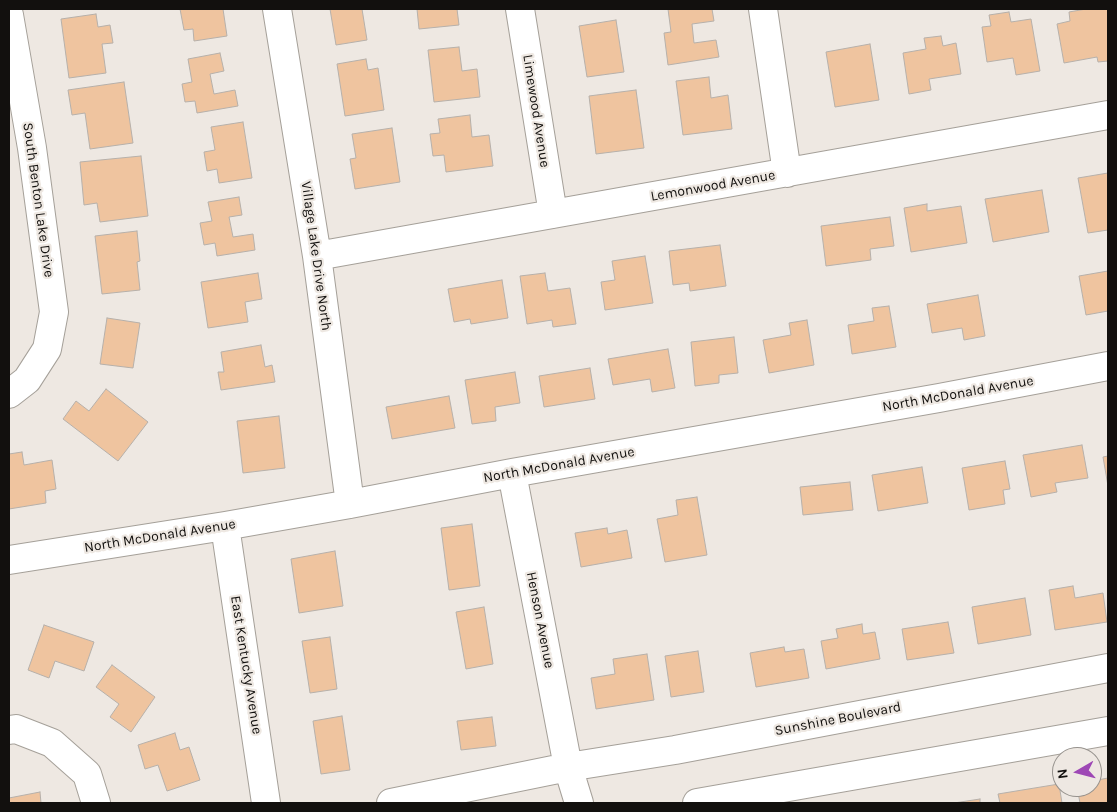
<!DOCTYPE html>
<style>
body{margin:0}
#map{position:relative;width:1117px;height:812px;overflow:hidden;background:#eee8e2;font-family:Karla,sans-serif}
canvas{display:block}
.frame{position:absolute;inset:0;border:10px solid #12100e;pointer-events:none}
.north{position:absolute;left:1052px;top:747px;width:50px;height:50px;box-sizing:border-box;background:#eee8e2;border:1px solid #96928d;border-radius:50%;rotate:262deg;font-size:14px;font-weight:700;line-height:20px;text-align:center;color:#12100e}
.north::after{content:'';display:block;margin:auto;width:18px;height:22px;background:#9e48b5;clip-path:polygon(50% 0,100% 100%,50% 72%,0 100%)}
</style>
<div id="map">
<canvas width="1117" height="812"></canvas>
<div class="frame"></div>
<div class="north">N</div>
</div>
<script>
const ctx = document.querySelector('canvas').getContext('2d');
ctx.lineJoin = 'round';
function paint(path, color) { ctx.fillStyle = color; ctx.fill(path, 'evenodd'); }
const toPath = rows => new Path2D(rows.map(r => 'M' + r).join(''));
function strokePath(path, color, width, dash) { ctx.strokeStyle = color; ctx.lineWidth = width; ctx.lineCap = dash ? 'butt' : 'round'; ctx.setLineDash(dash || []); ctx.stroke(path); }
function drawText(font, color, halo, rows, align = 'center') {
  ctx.font = font + ' Karla,sans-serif'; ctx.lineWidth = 4.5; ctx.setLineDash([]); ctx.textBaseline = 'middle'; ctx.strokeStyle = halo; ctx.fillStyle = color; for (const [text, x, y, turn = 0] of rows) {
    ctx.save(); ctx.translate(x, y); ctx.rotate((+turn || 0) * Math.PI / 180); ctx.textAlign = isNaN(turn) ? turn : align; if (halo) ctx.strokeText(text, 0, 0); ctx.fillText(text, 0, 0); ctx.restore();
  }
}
const building = toPath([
 [180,9,223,9,227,36,194,41,193,29,184,30,180,9],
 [330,9,362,9,367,40,336,45,330,9],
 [417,9,457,9,459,25,419,29,417,9],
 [668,9,712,9,714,21,692,24,694,43,716,40,719,57,668,65,664,33,671,32,668,9],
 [1086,9,1108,9,1108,61,1098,62,1097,57,1064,63,1057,24,1070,21,1069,12,1086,9],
 [1009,12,1011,22,1031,19,1040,71,1016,75,1013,58,987,62,982,27,991,26,989,15,1009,12],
 [96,14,98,27,110,25,113,43,102,44,106,73,69,78,61,19,96,14],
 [616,20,624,72,587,77,579,26,616,20],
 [941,36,943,46,956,43,961,74,929,79,931,90,909,94,903,53,926,49,924,38,941,36],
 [870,44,879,100,835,107,826,52,870,44],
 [459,47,462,71,477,69,480,97,434,102,428,50,459,47],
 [220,53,224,71,210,74,214,94,235,90,238,106,197,113,195,101,185,102,182,84,192,82,188,59,220,53],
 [366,59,368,70,378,68,384,110,345,116,337,64,366,59],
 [709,77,711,98,728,95,732,129,683,135,676,81,709,77],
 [124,82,133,143,90,149,85,113,72,115,68,90,124,82],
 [636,90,644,148,596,154,589,96,636,90],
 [470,115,472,137,489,135,493,166,446,172,444,155,433,156,430,134,440,133,438,119,470,115],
 [243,122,252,178,219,183,217,169,207,171,204,152,215,150,211,127,243,122],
 [392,128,400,182,355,189,350,159,356,158,352,134,392,128],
 [141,156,148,216,100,222,97,203,84,205,80,162,141,156],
 [1108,173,1108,230,1088,233,1078,178,1108,173],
 [1042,190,1049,232,993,242,985,199,1042,190],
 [239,197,242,215,229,217,233,237,253,234,255,250,217,256,215,243,204,245,200,223,212,221,208,202,239,197],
 [927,204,927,211,961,206,967,243,911,252,904,208,927,204],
 [890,217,894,246,870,249,871,260,826,266,821,226,890,217],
 [137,231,140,261,137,262,140,290,102,294,95,236,137,231],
 [720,245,726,286,690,291,689,283,673,285,669,251,720,245],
 [645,256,653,303,605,310,601,282,615,280,612,261,645,256],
 [1108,271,1108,311,1086,315,1079,276,1108,271],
 [258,273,262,299,245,302,248,322,208,328,201,282,258,273],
 [545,273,548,291,570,288,576,324,553,327,552,320,527,324,520,276,545,273],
 [502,280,508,318,471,324,470,319,454,322,448,289,502,280],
 [978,295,985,336,964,340,962,328,932,333,927,304,978,295],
 [889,306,896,347,852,354,848,325,874,321,872,308,889,306],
 [107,318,140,323,133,368,100,364,107,318],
 [807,320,814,365,769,373,763,340,791,335,789,323,807,320],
 [734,337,738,373,719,375,719,383,695,386,691,342,734,337],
 [261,345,265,367,272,365,275,382,221,390,218,372,224,372,221,352,261,345],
 [668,349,675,388,652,392,650,379,613,385,608,359,668,349],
 [590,368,595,399,544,407,539,376,590,368],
 [515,372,520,403,495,407,496,421,472,424,465,380,515,372],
 [106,389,148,422,118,461,63,419,76,401,89,411,106,389],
 [449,396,455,428,392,439,386,407,449,396],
 [279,416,285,468,243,473,237,421,279,416],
 [1082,445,1088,478,1055,483,1057,492,1031,497,1023,455,1082,445],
 [22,452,24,465,52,460,56,489,45,491,46,503,9,509,9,454,22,452],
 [1108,456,1108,486,1103,457,1108,456],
 [1005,461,1010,489,1003,490,1005,504,969,510,962,468,1005,461],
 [922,467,928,503,878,511,872,475,922,467],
 [850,482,853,510,803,515,800,487,850,482],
 [697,497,707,555,665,562,657,519,678,515,676,500,697,497],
 [472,524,480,586,449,590,441,528,472,524],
 [607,528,608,534,627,530,632,558,581,567,575,533,607,528],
 [335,551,343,606,299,613,291,559,335,551],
 [1073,586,1075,598,1103,593,1107,622,1055,630,1049,590,1073,586],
 [1025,598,1031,635,978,644,972,607,1025,598],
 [484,607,493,664,466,669,456,612,484,607],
 [948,622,954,653,907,660,902,629,948,622],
 [862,624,863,634,875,632,880,659,826,669,821,641,838,638,836,629,862,624],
 [44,625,94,642,84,671,55,661,49,678,28,670,44,625],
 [330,637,337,689,310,693,302,641,330,637],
 [784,647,785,652,804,649,809,678,756,687,750,653,784,647],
 [698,651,704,692,671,697,665,656,698,651],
 [647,654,654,700,596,709,591,678,615,674,613,659,647,654],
 [112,665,155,697,131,732,110,717,119,704,96,687,112,665],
 [342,716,350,770,321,774,313,721,342,716],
 [492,717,496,746,461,750,457,721,492,717],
 [175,733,180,750,189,747,200,780,167,791,158,765,145,769,138,745,175,733],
 [1108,778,1108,803,1080,803,1077,787,1092,787,1092,781,1108,778],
 [1059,784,1062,803,1000,803,998,794,1059,784],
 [40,792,41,803,9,803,9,798,40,792],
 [980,799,980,803,954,803,980,799]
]);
const minor = toPath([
 [277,9,317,256,350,504],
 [520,9,553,214],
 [763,9,787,173],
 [9,15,32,148,54,312,47,349,27,380,9,394],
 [317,256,1108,115],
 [512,473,568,767,579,803],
 [225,526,266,803],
 [9,560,225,526,350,504,512,473,939,398,1108,366],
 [9,730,16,729,52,743,87,774,96,803],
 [391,803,568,767,675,750,1108,668],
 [697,803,1108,731]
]);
const streetNames = [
 ["Limewood Avenue",536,111,81],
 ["Lemonwood Avenue",713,186,-10],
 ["South Benton Lake Drive",38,200,82],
 ["Village Lake Drive North",316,256,82],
 ["North McDonald Avenue",958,394,-10],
 ["North McDonald Avenue",559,465,-10],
 ["North McDonald Avenue",160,536,-9],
 ["Henson Avenue",540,620,79],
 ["East Kentucky Avenue",246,665,81],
 ["Sunshine Boulevard",838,719,-11]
];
paint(building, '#efc49f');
strokePath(building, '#b6b0aa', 1);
strokePath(minor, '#a5a099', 30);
strokePath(minor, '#fff', 28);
drawText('14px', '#12100e', '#eee8e2', streetNames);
</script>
